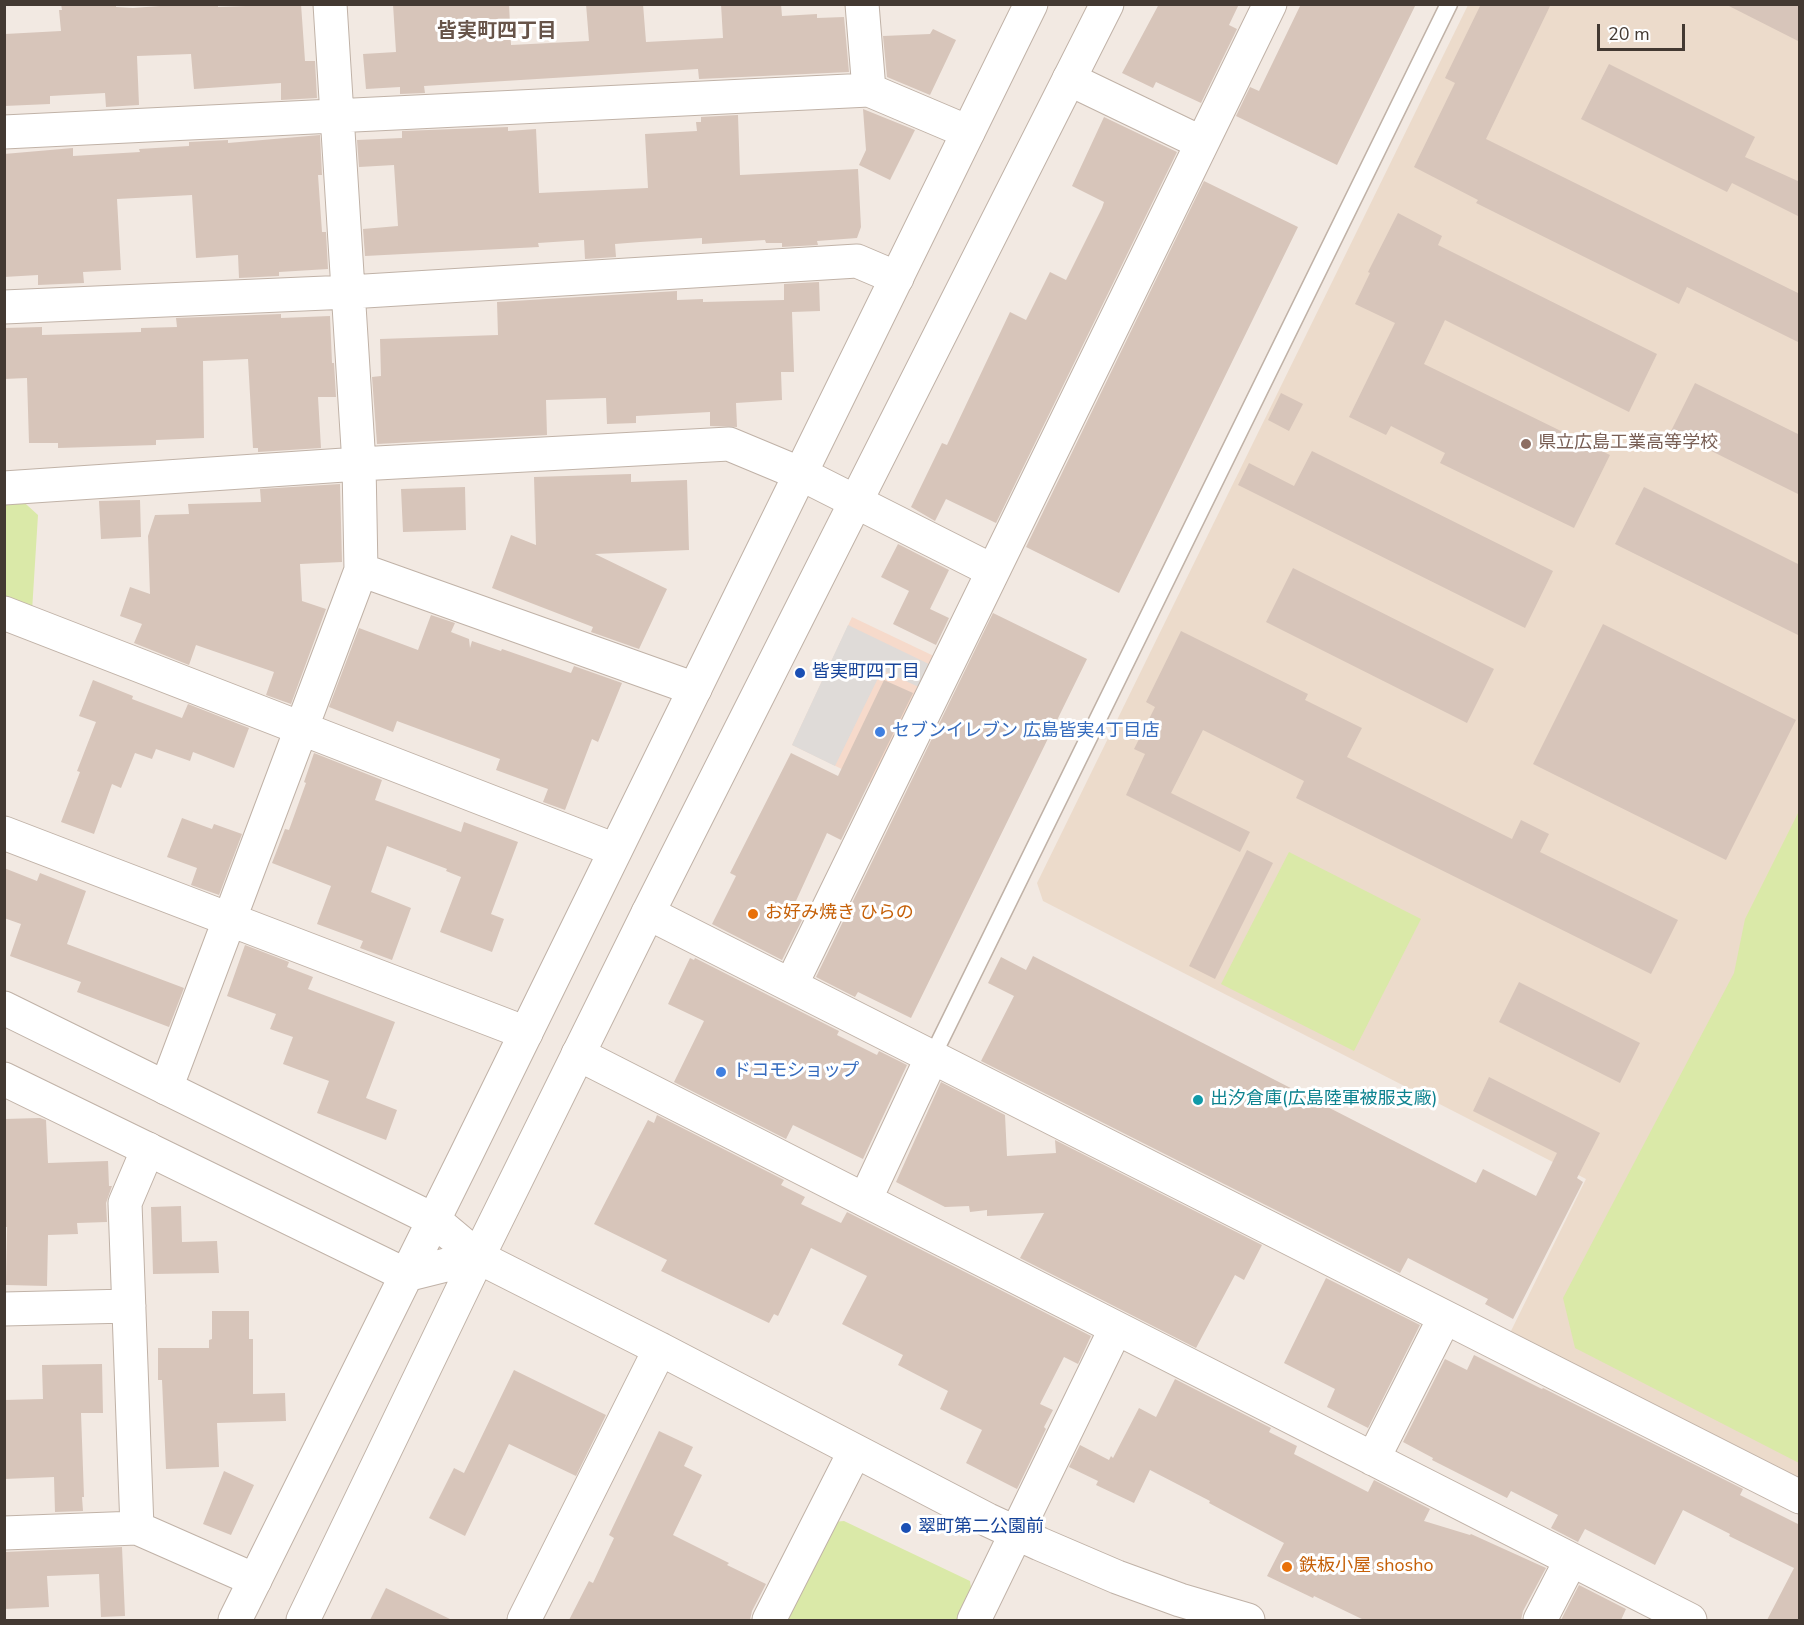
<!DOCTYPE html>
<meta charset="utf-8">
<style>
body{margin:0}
#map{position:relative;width:1804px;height:1625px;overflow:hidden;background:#f2e9e2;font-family:"Nunito Sans",sans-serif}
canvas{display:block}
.frame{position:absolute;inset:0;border:6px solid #433932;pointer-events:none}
.scale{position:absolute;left:1597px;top:24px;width:88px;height:27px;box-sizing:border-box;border:3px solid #433932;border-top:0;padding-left:8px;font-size:18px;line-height:21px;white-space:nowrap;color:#433932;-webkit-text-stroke:4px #fff;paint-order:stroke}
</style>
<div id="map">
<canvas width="1804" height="1625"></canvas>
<div class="frame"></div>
<div class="scale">20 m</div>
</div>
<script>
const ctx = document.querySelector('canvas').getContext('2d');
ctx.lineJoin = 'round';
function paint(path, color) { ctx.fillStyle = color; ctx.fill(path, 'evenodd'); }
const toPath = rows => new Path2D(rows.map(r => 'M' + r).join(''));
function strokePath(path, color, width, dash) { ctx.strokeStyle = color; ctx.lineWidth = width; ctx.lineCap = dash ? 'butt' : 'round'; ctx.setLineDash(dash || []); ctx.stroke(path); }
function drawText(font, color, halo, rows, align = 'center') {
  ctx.font = font + ' "Nunito Sans","Noto Sans JP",sans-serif'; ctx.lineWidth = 6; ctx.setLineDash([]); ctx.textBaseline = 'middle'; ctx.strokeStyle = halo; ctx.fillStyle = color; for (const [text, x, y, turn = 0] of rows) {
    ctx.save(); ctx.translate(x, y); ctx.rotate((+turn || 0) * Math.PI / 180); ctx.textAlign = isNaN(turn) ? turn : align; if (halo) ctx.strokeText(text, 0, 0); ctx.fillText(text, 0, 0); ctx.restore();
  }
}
const commercial = toPath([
 [852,617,938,658,877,786,792,745]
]);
const education = toPath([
 [1468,5,1799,5,1799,1484,1509,1335,1586,1179,1043,901,1037,883]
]);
const green = toPath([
 [17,496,38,515,32,611,5,608,4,497],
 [1799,811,1800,1463,1799,1463,1575,1348,1563,1298,1734,973,1745,919],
 [1289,852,1421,919,1354,1051,1221,984],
 [844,1521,970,1581,972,1595,959,1620,781,1620,833,1522]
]);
const parking = toPath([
 [848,625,933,666,923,689,882,670,835,766,792,745]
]);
const building = toPath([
 [61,4,116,4,116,7,133,8,187,4,218,4,218,7,301,4,305,61,315,61,317,98,281,100,281,83,194,89,191,54,137,56,139,105,106,107,105,93,50,96,50,104,4,106,5,34,61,31,59,10,62,10],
 [393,4,509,4,511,45,589,41,586,4,643,4,646,42,723,38,721,4,781,4,782,16,817,14,817,18,844,17,849,72,699,79,698,69,424,86,425,93,400,94,400,87,366,89,363,54,396,52],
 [1159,4,1239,4,1229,25,1237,29,1201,103,1156,82,1153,88,1122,73],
 [1301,4,1416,4,1337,165,1236,116,1250,87,1259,91],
 [1481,4,1551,4,1486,139,1800,294,1800,343,1687,287,1679,304,1476,203,1478,200,1414,167,1455,83,1445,78],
 [1725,4,1800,4,1800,42],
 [933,29,956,40,930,95,887,77,883,36,930,34],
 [1609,64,1755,137,1745,157,1800,182,1800,217,1732,183,1727,192,1581,119],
 [863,109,915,130,890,180,859,165,866,150],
 [738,115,740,175,858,169,861,227,857,238,817,241,818,245,782,247,782,243,766,243,765,240,702,244,702,238,640,242,615,244,616,257,585,259,584,240,538,243,539,247,365,256,363,229,398,226,394,165,359,167,357,140,402,138,402,131,508,127,508,131,536,129,539,193,648,188,645,134,697,131,696,122,701,122,701,117],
 [1104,117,1177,152,996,523,946,499,935,521,911,507,942,443,947,445,1010,312,1026,320,1050,272,1066,280,1102,208,1104,202,1072,186],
 [320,135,322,175,318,175,322,232,326,232,328,269,279,272,279,276,239,278,238,255,196,258,192,195,117,199,121,270,83,272,84,283,38,285,38,275,4,277,4,154,73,148,73,156,140,152,139,149,189,146,189,142,228,140,228,143],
 [1204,181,1298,227,1119,593,1026,547],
 [1398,213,1442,236,1438,245,1657,354,1629,412,1445,320,1424,364,1610,455,1574,528,1440,463,1445,453,1391,426,1386,435,1349,417,1395,323,1355,304,1370,273,1368,272],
 [819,282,820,311,792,312,794,372,781,372,782,400,736,403,737,427,710,426,710,412,636,416,636,423,607,424,606,398,546,400,547,435,377,444,372,377,381,376,380,339,498,335,497,302,677,291,677,300,703,299,703,302,784,300,784,284],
 [281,314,281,318,330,316,332,363,334,363,336,397,318,397,321,448,258,452,258,448,253,448,248,359,203,361,204,438,156,440,156,445,58,448,58,443,29,443,27,378,4,379,4,328,42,327,42,335,141,332,141,328,177,327,176,318],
 [1695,383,1800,435,1800,495,1671,431],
 [1281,393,1303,404,1289,431,1268,420],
 [1312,451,1553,571,1525,628,1238,485,1249,463,1294,486],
 [631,474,631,482,687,480,689,550,595,554,667,589,639,649,591,632,593,627,492,588,511,535,536,545,534,477],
 [340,484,342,562,300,564,302,601,326,609,291,704,266,695,274,672,196,645,189,665,134,643,142,624,120,616,130,587,150,594,148,536,155,515,189,514,188,504,261,502,260,489],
 [465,487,466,530,403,532,401,489],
 [1644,487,1800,565,1800,636,1615,544],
 [140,500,141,537,101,539,99,501],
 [898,544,949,570,930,609,949,618,936,645,893,624,909,591,881,577],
 [1293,568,1494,669,1467,723,1266,622],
 [993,613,1087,659,911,1018,858,992,855,997,816,977],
 [431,615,455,623,451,632,469,639,470,648,472,641,501,651,502,649,571,673,574,666,622,683,598,742,592,739,565,810,543,802,548,789,496,770,500,759,397,721,393,732,329,707,359,628,418,650],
 [1603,624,1796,720,1726,860,1533,764],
 [1181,631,1308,694,1305,700,1362,728,1347,757,1512,839,1521,820,1549,834,1540,852,1678,920,1651,974,1296,798,1304,781,1203,730,1171,793,1250,832,1240,852,1126,795,1145,754,1134,749,1155,707,1146,702],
 [93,680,133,696,132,699,182,718,188,704,249,728,234,768,193,752,190,761,156,749,152,759,135,753,121,788,112,784,94,834,61,822,80,772,77,771,96,722,79,716],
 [884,680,913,693,841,840,827,833,790,914,802,920,782,960,712,924,736,876,730,873,791,753,838,776],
 [314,753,382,780,375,800,461,832,464,822,518,842,491,914,504,919,492,952,440,932,461,877,446,871,447,869,387,846,371,892,411,908,392,960,360,948,363,941,317,924,331,886,272,863,285,829,289,830,306,783,304,782],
 [182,818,212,829,214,824,242,834,219,895,191,885,197,868,167,857],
 [1247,850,1273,863,1215,979,1189,966],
 [4,868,37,881,40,873,86,891,67,944,184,988,169,1027,77,992,81,982,10,956,21,924,4,918],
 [245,945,289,962,287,967,313,977,308,989,395,1022,366,1098,397,1110,386,1140,317,1113,329,1081,283,1064,293,1037,270,1029,276,1014,227,996],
 [1033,956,1476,1183,1483,1169,1536,1196,1557,1153,1473,1111,1489,1077,1600,1133,1577,1178,1583,1182,1513,1319,1485,1304,1488,1299,1408,1258,1400,1273,981,1061,1014,996,988,983,1001,957,1026,970],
 [690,958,694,960,695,958,839,1031,837,1035,877,1055,879,1051,907,1065,863,1159,793,1125,786,1139,674,1082,704,1021,668,1004],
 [1519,982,1640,1043,1620,1083,1499,1022],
 [941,1082,1005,1115,1007,1156,1056,1153,1055,1140,1262,1245,1244,1280,1235,1275,1196,1348,1020,1258,1044,1213,987,1216,987,1210,970,1212,969,1206,945,1207,896,1182],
 [657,1115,784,1180,781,1185,805,1197,801,1204,841,1223,847,1212,1091,1336,1078,1364,1064,1357,1040,1404,1053,1410,1044,1427,1046,1429,1017,1489,966,1463,982,1430,940,1409,948,1391,898,1365,903,1355,842,1324,867,1276,811,1248,778,1316,774,1314,769,1323,661,1271,667,1260,594,1224,648,1120,654,1123],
 [40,1118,46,1120,48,1163,108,1161,109,1186,112,1186,106,1203,107,1222,77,1223,78,1234,48,1235,47,1286,6,1285,7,1227,4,1227,4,1119],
 [181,1206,182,1242,217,1241,219,1273,153,1274,151,1207],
 [1326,1278,1420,1325,1368,1428,1327,1407,1335,1389,1284,1363],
 [212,1311,249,1311,249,1339,253,1339,253,1394,285,1393,286,1421,217,1423,219,1467,166,1469,162,1380,158,1380,158,1348,209,1348,209,1340,212,1339],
 [1474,1355,1542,1389,1543,1388,1743,1489,1740,1495,1800,1525,1800,1620,1767,1620,1794,1568,1729,1536,1730,1534,1683,1510,1655,1565,1585,1529,1578,1542,1551,1528,1558,1515,1511,1491,1507,1498,1432,1460,1433,1458,1403,1442,1445,1359,1467,1370],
 [102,1364,103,1413,81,1413,84,1497,82,1497,83,1511,55,1512,54,1477,4,1479,4,1400,43,1399,42,1365],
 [514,1370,606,1415,576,1476,509,1444,465,1536,429,1518,454,1468,464,1473],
 [1175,1379,1271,1428,1269,1432,1297,1446,1294,1454,1368,1492,1374,1480,1430,1509,1424,1521,1470,1535,1471,1534,1546,1568,1523,1611,1521,1620,1364,1620,1314,1596,1313,1598,1267,1576,1284,1543,1209,1503,1210,1501,1150,1470,1134,1503,1096,1485,1098,1481,1069,1467,1080,1445,1109,1460,1111,1456,1113,1458,1139,1408,1156,1417],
 [659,1431,693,1447,684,1466,702,1475,673,1535,729,1563,727,1565,766,1584,752,1611,750,1620,569,1620,589,1581,593,1583,614,1538,609,1535],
 [224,1471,254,1485,231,1535,203,1524],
 [122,1547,125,1616,101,1617,99,1574,47,1576,49,1607,4,1609,4,1552],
 [1579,1585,1626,1609,1621,1620,1561,1620],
 [386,1588,452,1620,370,1620]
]);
const service = toPath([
 [932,1057,1449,4]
]);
const minor = toPath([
 [862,4,869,90],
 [1069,79,1202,143],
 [4,132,869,90,968,132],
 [4,307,349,292,857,261,897,278],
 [4,488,359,464,729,444,801,474,993,571],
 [361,570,695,689],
 [4,613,615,850],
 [4,833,526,1033],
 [648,913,1800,1497],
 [791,985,1270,4],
 [578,1054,1690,1620],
 [166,1088,361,570,359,464,330,4],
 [865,1200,932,1057],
 [478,1257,660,1349,988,1520,1040,1544,1117,1577,1180,1600,1248,1620],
 [4,1309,129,1306],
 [1373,1459,1445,1317],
 [137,1528,125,1203,148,1149],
 [4,1533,137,1528,255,1580],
 [524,1620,660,1349],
 [769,1620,855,1451],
 [974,1620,1116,1328],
 [1540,1620,1571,1560]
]);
const tertiary = toPath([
 [4,1008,434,1220,478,1257],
 [4,1079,406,1275,478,1257],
 [235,1620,465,1157,1031,4],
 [303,1620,478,1257,648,913,1107,4]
]);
const markers = [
 [1526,444,6,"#8d6e63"],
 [800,673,6,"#1a4fb4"],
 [880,732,6,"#3f7fe0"],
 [753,914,6,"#e8710a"],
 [721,1072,6,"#3f7fe0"],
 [1198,1100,6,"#0f9aa8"],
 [906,1528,6,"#1a4fb4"],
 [1287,1567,6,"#e8710a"]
];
const educationNames = [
 ["県立広島工業高等学校",1538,444]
];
const transitNames = [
 ["皆実町四丁目",812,673],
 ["翠町第二公園前",918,1528]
];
const shopNames = [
 ["セブンイレブン 広島皆実4丁目店",892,732],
 ["ドコモショップ",733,1072]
];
const foodNames = [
 ["お好み焼き ひらの",765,914],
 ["鉄板小屋 shosho",1299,1567]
];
const cultureNames = [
 ["出汐倉庫(広島陸軍被服支廠)",1210,1100]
];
const neighbourhoodNames = [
 ["皆実町四丁目",497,32]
];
paint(commercial, '#f6dacb');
paint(education, '#ecdbcb');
paint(green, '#dae9a8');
paint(parking, '#dfdbd8');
paint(building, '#d7c5ba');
strokePath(service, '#c0b2a7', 19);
strokePath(minor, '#c0b2a7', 35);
strokePath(tertiary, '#c0b2a7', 35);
strokePath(service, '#fff', 16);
strokePath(minor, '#fff', 33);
strokePath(tertiary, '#fff', 33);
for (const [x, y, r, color] of markers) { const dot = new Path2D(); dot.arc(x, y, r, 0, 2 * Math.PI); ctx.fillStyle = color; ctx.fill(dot); strokePath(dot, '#fff', 2); }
drawText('18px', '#785e54', '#fff', educationNames, 'left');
drawText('18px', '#164399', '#fff', transitNames, 'left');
drawText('18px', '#366cbe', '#fff', shopNames, 'left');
drawText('18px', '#c56008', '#fff', foodNames, 'left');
drawText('18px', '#0d838f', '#fff', cultureNames, 'left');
drawText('bold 20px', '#675449', '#fff', neighbourhoodNames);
</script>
